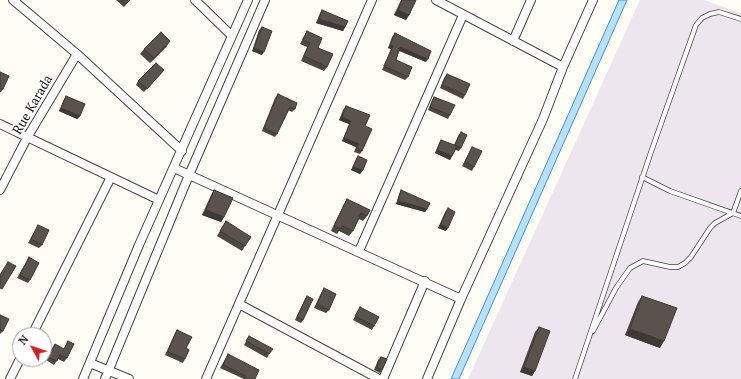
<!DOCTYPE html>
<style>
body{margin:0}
#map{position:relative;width:741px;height:379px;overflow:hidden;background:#fffdf5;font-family:"PT Serif",serif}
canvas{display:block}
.north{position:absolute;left:12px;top:327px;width:40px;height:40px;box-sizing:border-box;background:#fff;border:1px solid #a0a0a0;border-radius:50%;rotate:310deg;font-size:11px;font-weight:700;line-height:16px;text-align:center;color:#111}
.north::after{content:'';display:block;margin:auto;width:14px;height:18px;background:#c4262e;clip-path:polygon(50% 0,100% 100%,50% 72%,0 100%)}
</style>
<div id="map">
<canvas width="741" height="379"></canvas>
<div class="north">N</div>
</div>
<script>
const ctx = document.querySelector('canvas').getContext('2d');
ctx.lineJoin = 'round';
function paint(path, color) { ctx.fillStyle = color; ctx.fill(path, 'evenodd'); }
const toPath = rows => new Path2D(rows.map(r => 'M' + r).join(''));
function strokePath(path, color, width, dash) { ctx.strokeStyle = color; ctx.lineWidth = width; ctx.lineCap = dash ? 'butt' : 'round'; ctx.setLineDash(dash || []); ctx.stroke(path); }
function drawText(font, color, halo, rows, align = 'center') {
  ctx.font = font + ' "PT Serif",serif'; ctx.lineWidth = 4; ctx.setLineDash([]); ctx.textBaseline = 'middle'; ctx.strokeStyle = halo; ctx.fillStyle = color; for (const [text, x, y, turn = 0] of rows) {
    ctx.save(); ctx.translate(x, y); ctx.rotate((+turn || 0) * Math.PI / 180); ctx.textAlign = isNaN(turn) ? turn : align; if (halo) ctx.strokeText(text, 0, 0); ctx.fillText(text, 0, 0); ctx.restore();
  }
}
const industrial = toPath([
 [640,0,704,0,741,13,741,379,468,379]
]);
const water = toPath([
 [619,0,627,0,459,379,451,379,619,0]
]);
const service = toPath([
 [642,177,670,191,741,216],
 [593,331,616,288,630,268,643,261,670,267,678,267,685,263,691,257,710,228,715,223,733,213,741,191],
 [575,379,651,152,696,25,702,18,710,14,719,12,741,19]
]);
const minor = toPath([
 [13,0,77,54,182,151],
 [195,0,232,36],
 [436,0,563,67],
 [513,41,531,0],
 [0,124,159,200],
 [174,168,461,299],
 [0,190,28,136,77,54],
 [359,251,463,15],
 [239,304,379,379],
 [32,335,111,177],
 [90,363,129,379],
 [10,379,20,359],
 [83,379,139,245,248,0],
 [105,379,189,175,265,0],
 [206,379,372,0],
 [383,379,425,281],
 [427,379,461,299,543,119,563,67,593,0]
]);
const wall = toPath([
 [116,0,130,0,124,7],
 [401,0,416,0,409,15,406,20,394,15],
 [322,10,345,27,343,31,316,23,320,13],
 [262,27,262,55,252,51,259,30],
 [307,31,318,48,327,67,324,71,301,61,307,47,300,44,304,36],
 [395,33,426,62,399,51,396,60,408,77,405,80,382,70,391,49,388,48,392,37],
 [167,46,150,63,140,54,144,49],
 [164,70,144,92,136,85,138,81],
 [0,72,3,89,1,92,0,92],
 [447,74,465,95,463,99,440,88,444,78],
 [278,94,295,109,292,112,288,110,277,134,275,137,262,131,275,98],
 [66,96,80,116,77,119,59,111,64,99],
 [434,97,450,115,448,119,428,110,432,100],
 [346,106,365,126,362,151,360,154,354,152,356,147,342,141,349,124,339,120,343,110],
 [461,132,461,148,459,151,455,150,450,160,435,153,439,143,441,140,454,145,458,136],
 [472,147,474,167,472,171,462,166],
 [358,156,363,170,360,174,351,170,356,159],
 [214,190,224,217,221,222,202,215,211,195],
 [401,190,427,209,425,212,396,204,399,194],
 [347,199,367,216,363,221,359,219,353,231,349,236,339,231,337,234,331,231,344,204],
 [448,208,446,231,438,228,445,212],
 [226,221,245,246,242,251,217,236],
 [38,225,42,245,39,248,28,243],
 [29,257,30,280,28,283,17,278],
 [324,288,329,310,326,313,314,308,322,291],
 [307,296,303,320,301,323,295,320,305,299],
 [642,296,660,348,625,335,638,302],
 [360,307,374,326,372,330,353,320],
 [0,315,3,331,0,334],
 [539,327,535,371,532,376,520,372,535,332],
 [177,330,186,348,185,359,183,363,165,355,175,333],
 [249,336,269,354,267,358,244,345],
 [68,341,67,358,64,362,58,359,54,365,46,360,55,344,64,349],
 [228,354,255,379,244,379,220,368],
 [381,357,382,370,380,373,374,370,378,360]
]);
const shadedWall = toPath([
 [398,10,409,15,406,20,394,15],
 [319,19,345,27,343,31,316,23],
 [170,41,167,46,150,63,154,58],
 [390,45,393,46,391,49,388,48],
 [400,47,428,59,426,62,398,50],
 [254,48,264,52,262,55,252,51],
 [61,108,80,116,77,119,59,111],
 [342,117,351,121,349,124,339,120],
 [344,138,359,144,356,147,342,141],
 [437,150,452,156,450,160,435,153],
 [353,167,363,170,360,174,351,170],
 [398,201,427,209,425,212,396,204],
 [206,210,224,217,221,222,202,215],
 [441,224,448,228,446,231,438,228],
 [630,329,664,341,660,348,625,335],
 [524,367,535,371,532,376,520,372]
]);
const building = toPath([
 [122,0,130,0,126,4,122,0],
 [402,0,416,0,409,15,398,10,402,0],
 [322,10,348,21,345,27,319,19,322,10],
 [262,27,272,31,264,52,254,48,262,27],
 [307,31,322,38,318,48,333,54,327,67,304,56,310,43,303,40,307,31],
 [161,32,170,41,154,58,144,49,161,32],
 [395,33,431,51,428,59,400,47,396,60,412,67,408,77,384,66,393,46,390,45,395,33],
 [156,63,164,70,147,89,138,81,156,63],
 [0,72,9,76,3,89,0,88,0,72],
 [447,74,470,84,465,95,442,85,447,74],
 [278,94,297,103,295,109,290,107,277,134,264,128,278,94],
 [66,96,85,104,80,116,61,108,66,96],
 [434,97,455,105,450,115,430,107,434,97],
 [346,106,370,115,365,126,372,129,362,151,356,148,359,144,344,138,351,121,342,117,346,106],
 [461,132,467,135,461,148,455,145,461,132],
 [441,140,457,146,452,156,437,150,441,140],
 [472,147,482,151,474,167,465,162,472,147],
 [358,156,367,160,363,170,353,167,358,156],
 [214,190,233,198,224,217,206,210,214,190],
 [401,190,430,203,427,209,398,201,401,190],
 [347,199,370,210,367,216,361,213,353,231,342,226,341,229,334,226,347,199],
 [448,208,455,212,448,228,441,224,448,208],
 [226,221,251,237,245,246,220,231,226,221],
 [38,225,49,230,42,245,31,239,38,225],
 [29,257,39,263,30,280,20,275,29,257],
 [8,262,16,266,2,289,0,288,0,275,8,262],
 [324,288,336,294,329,310,317,304,324,288],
 [307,296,313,299,303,320,297,317,307,296],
 [642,296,677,308,664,341,630,329,642,296],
 [360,307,379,317,374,326,355,316,360,307],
 [0,315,9,319,3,331,0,330,0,315],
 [539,327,550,331,535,371,524,367,539,327],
 [177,330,192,337,186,348,189,350,185,359,168,352,177,330],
 [249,336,273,349,269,354,246,341,249,336],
 [68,341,74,344,67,358,60,355,57,361,48,357,55,344,64,349,68,341],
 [228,354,259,370,255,379,244,379,246,376,223,365,228,354],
 [381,357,387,359,382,370,377,367,381,357]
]);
const streetNames = [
 ["Rue Karada",33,105,-60]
];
paint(industrial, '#eee6ef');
paint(water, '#b9e0f7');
strokePath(water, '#3f96cf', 1);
strokePath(service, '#444', 5.5);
strokePath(minor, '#444', 10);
strokePath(service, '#fff', 4);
strokePath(minor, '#fff', 8);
paint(wall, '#4d4742');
paint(shadedWall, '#3f3936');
paint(building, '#5a524d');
strokePath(building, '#3f3936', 1);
drawText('13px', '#111', '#fff', streetNames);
</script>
